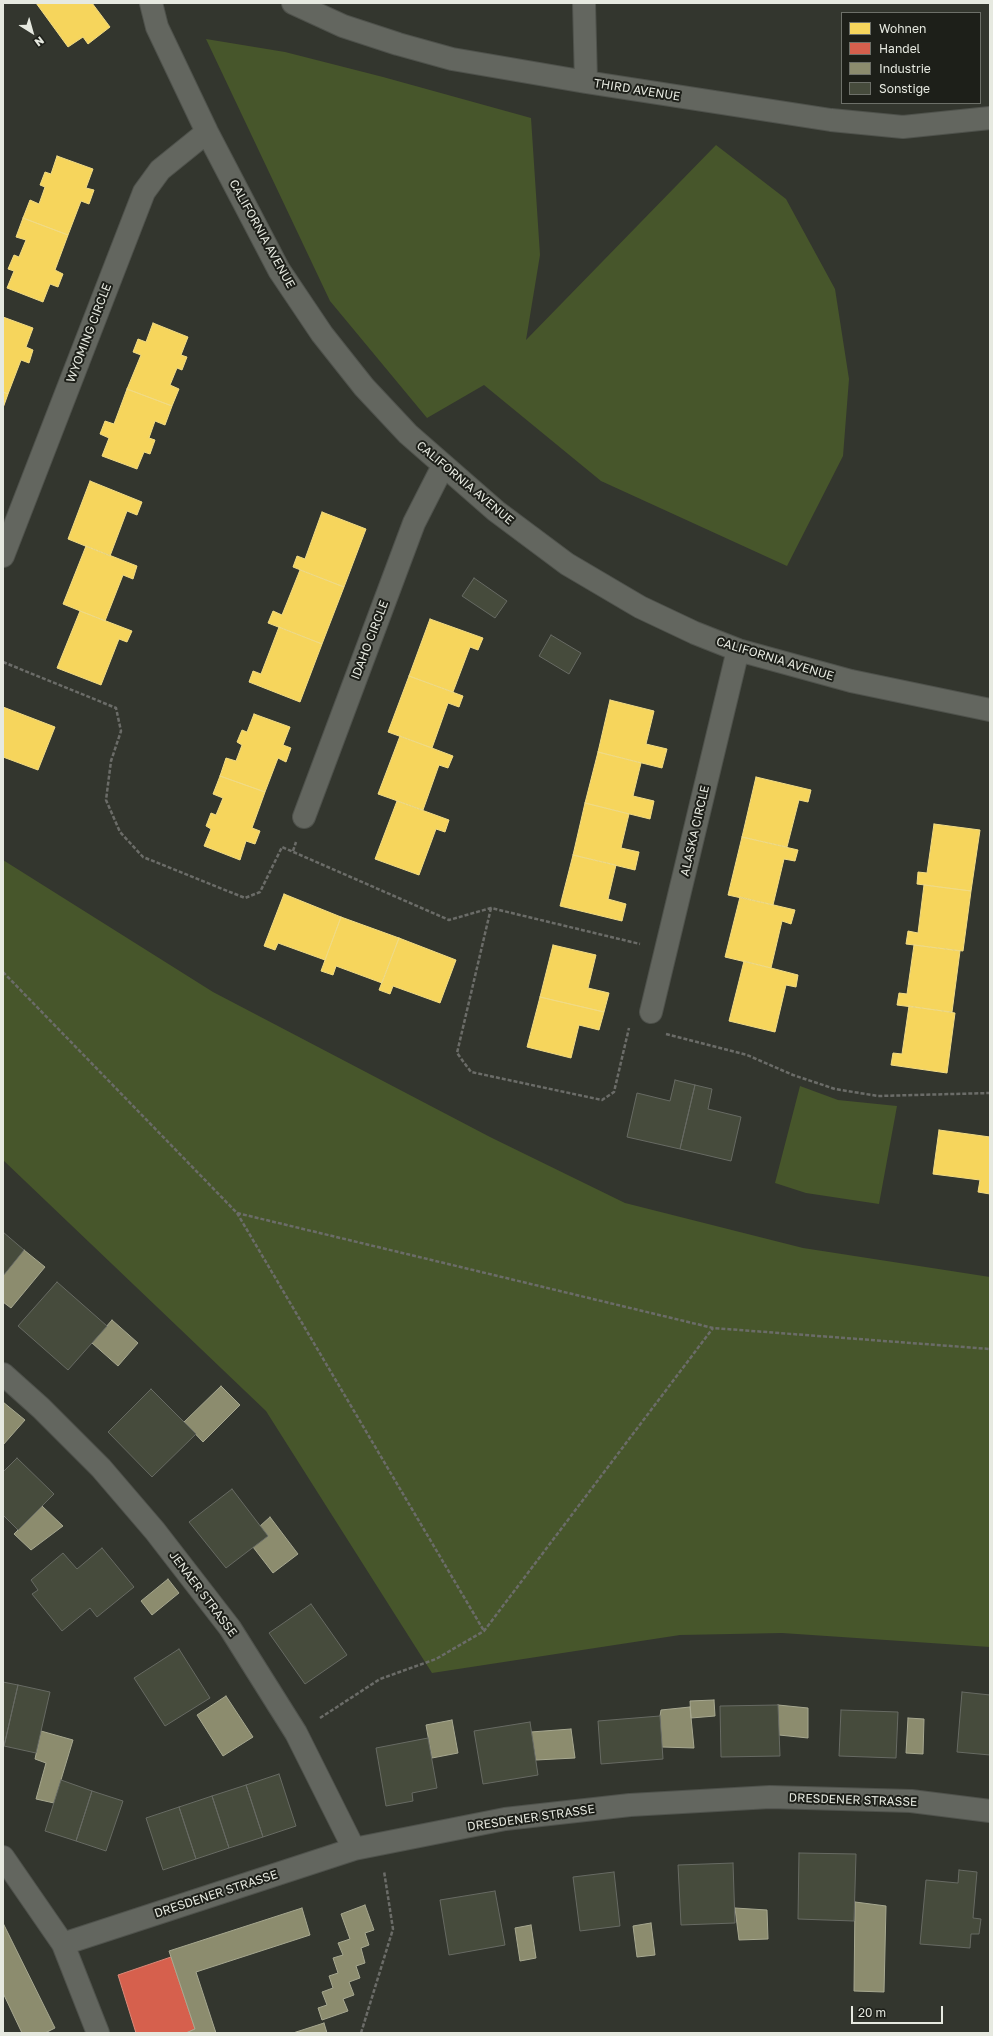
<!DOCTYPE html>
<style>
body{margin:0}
#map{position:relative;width:993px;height:2036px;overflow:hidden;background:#33362e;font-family:"Golos Text",sans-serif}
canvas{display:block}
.frame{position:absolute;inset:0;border:4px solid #e6e9e0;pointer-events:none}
.legend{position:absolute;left:841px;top:12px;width:140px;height:92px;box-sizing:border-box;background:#1d1f19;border:1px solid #6d7069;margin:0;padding:5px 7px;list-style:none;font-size:12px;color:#e6e9e0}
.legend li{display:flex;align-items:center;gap:8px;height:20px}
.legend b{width:20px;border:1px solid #6d7069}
.north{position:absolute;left:12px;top:12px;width:40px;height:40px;-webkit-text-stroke:3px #1d1f19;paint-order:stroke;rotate:143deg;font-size:11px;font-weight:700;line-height:16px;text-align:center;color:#e6e9e0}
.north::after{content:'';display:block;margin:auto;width:14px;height:18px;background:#e6e9e0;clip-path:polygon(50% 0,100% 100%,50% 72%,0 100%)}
.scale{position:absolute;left:851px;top:2006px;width:92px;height:18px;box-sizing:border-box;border:2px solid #e6e9e0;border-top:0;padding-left:5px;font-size:12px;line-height:14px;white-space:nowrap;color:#e6e9e0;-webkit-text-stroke:3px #1d1f19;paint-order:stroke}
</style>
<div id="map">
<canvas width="993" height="2036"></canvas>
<div class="frame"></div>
<ul class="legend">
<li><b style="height:11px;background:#f6d55c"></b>Wohnen</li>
<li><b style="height:11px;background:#d6604d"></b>Handel</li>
<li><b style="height:11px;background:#8c8c6e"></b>Industrie</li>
<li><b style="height:11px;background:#464b3c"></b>Sonstige</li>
</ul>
<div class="north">N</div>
<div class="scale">20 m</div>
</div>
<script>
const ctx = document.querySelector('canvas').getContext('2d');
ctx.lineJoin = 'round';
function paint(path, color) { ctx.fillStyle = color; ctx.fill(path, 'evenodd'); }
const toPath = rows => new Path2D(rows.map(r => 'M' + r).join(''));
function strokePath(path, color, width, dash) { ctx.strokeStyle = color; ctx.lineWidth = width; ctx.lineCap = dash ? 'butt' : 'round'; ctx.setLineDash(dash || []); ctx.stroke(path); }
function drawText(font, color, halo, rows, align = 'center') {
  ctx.font = font + ' "Golos Text",sans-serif'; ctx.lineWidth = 4; ctx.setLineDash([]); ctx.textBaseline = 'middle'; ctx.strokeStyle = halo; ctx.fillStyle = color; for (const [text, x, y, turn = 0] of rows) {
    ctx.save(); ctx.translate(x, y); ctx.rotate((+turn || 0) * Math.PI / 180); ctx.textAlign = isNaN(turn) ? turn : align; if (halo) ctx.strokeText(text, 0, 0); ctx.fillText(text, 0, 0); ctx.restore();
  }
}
const green = toPath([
 [206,39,285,52,383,77,531,118,540,255,526,340,716,145,786,199,835,289,849,379,843,456,787,566,601,481,484,385,427,418,330,301],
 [3,860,213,992,490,1137,625,1203,803,1248,990,1277,990,1647,782,1633,680,1635,432,1673,266,1411,3,1160],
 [800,1086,838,1100,897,1106,879,1204,806,1193,775,1183]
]);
const homes = toPath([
 [36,3,92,3,110,27,88,44,83,37,68,47,36,3],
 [57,156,93,169,86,188,94,190,89,204,81,201,68,235,23,218,30,200,39,204,45,187,40,185,45,172,51,174,57,156],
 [23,218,68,235,55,270,63,274,58,287,50,284,43,302,7,288,14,271,8,269,14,255,19,257,26,240,16,237,23,218],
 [3,317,33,328,26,347,33,350,29,363,21,360,8,394,3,392,3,317],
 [153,323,188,337,181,355,187,357,182,370,177,368,170,385,179,389,172,406,127,389,141,355,133,352,138,339,146,342,153,323],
 [127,389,172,406,165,425,155,421,149,438,155,440,150,454,144,452,137,469,102,456,109,438,100,434,105,421,114,424,127,389],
 [3,392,8,394,3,408,3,392],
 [90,481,142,502,137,515,127,511,110,556,68,539,90,481],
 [322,512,366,529,344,587,293,567,297,556,305,559,322,512],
 [86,546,137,566,133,579,123,575,105,621,63,604,86,546],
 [300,570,344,587,322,644,268,623,273,611,282,615,300,570],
 [80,611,132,631,127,642,119,639,101,685,57,668,80,611],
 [430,619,483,638,478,650,470,647,453,692,409,676,430,619],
 [279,627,322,644,300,702,249,682,253,671,261,674,279,627],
 [409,676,463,696,459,707,448,703,432,748,388,732,409,676],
 [610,700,654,711,646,744,667,749,662,768,598,752,610,700],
 [3,707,55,727,38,770,3,757,3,707],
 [254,714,290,727,283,745,291,748,286,762,278,758,265,792,220,776,226,758,236,761,242,745,237,742,242,730,247,732,254,714],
 [400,736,453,756,448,768,439,765,423,810,378,794,400,736],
 [598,752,641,763,633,796,654,801,650,819,585,803,598,752],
 [220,776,265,792,252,828,260,831,255,844,246,841,240,860,204,846,211,829,206,826,211,813,216,815,223,798,213,794,220,776],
 [756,777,811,790,808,802,799,800,787,847,742,837,756,777],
 [397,801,449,820,445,832,436,829,419,875,375,859,397,801],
 [585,803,629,814,621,848,639,852,635,870,573,855,585,803],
 [934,824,980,830,971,891,917,884,918,872,927,873,934,824],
 [742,837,798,850,795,861,784,859,773,905,728,895,742,837],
 [573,855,616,865,608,899,626,904,622,921,560,906,573,855],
 [924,885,971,891,963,951,906,944,908,931,918,933,924,885],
 [284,894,341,917,325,960,278,943,275,950,264,946,284,894],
 [740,897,795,910,791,924,782,921,771,968,725,957,740,897],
 [341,917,399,938,382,983,336,966,333,975,321,971,341,917],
 [399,938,456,960,440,1003,393,986,390,994,379,990,399,938],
 [553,945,596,955,588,988,609,993,604,1012,540,997,553,945],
 [914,945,960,951,952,1012,897,1005,899,993,907,994,914,945],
 [744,961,798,975,796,987,786,985,775,1032,729,1021,744,961],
 [540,997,604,1012,599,1030,579,1025,571,1058,527,1047,540,997],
 [909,1006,955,1013,947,1073,891,1065,893,1053,902,1054,909,1006],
 [939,1130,990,1137,990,1194,978,1192,980,1180,933,1174,939,1130]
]);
const shops = toPath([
 [171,1957,195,2029,186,2033,136,2033,118,1975,171,1957]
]);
const industry = toPath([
 [24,1250,45,1267,11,1308,3,1302,3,1276,24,1250],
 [112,1320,138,1343,118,1366,92,1343,112,1320],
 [221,1386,240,1405,203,1442,184,1422,221,1386],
 [3,1402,25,1420,3,1445,3,1402],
 [42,1506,63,1526,31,1550,14,1534,42,1506],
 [270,1517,298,1554,273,1573,253,1547,268,1536,260,1526,270,1517],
 [168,1579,179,1593,152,1615,141,1601,168,1579],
 [226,1696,253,1737,223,1756,197,1715,226,1696],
 [714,1700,715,1716,691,1718,690,1701,714,1700],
 [778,1705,808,1708,808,1738,779,1735,778,1705],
 [690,1707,694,1748,662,1747,660,1716,661,1710,690,1707],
 [908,1718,924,1719,923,1754,906,1753,908,1718],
 [452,1720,458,1753,432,1758,426,1725,452,1720],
 [571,1729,575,1758,536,1760,531,1732,571,1729],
 [41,1731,73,1740,54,1803,36,1799,46,1763,35,1759,41,1731],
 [855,1902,886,1906,884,1992,854,1991,855,1902],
 [365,1905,374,1930,365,1933,369,1945,361,1948,365,1963,356,1966,360,1978,349,1982,354,1995,343,1999,348,2011,322,2020,318,2008,327,2005,322,1992,333,1988,329,1976,338,1973,333,1958,343,1955,338,1943,350,1939,341,1914,365,1905],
 [302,1908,310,1935,196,1972,216,2033,186,2033,195,2029,169,1951,302,1908],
 [735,1908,767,1910,768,1939,739,1940,735,1908],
 [3,1923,55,2028,45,2033,22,2033,3,1993,3,1923],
 [651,1923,655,1955,637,1957,633,1926,651,1923],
 [531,1925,536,1958,520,1961,515,1928,531,1925],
 [324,2023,327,2033,293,2033,324,2023]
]);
const building = toPath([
 [474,578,507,601,495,618,462,596,474,578],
 [551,635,581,653,569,674,539,656,551,635],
 [675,1080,695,1085,680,1149,627,1137,637,1093,670,1101,675,1080],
 [695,1085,712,1089,708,1109,741,1117,731,1161,680,1149,695,1085],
 [3,1232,24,1250,3,1276,3,1232],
 [57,1282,107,1326,68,1370,18,1326,57,1282],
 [151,1389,196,1434,152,1477,108,1432,151,1389],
 [17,1458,54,1494,18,1530,3,1515,3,1472,17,1458],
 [232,1489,268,1536,226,1568,189,1522,232,1489],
 [102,1548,134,1587,97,1617,90,1608,62,1631,32,1594,38,1590,31,1580,63,1553,77,1569,102,1548],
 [311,1604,347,1655,305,1684,269,1633,311,1604],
 [179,1649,210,1698,165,1726,134,1678,179,1649],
 [3,1682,18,1685,4,1746,3,1746,3,1682],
 [18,1685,50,1692,36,1753,4,1746,18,1685],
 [962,1692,990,1695,990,1755,957,1752,962,1692],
 [778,1705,780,1756,721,1757,720,1706,778,1705],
 [841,1710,898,1712,896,1758,839,1756,841,1710],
 [660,1716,663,1759,601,1764,598,1721,660,1716],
 [530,1722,538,1775,483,1784,474,1731,530,1722],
 [428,1738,437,1788,412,1793,413,1801,386,1806,376,1748,428,1738],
 [279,1774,296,1826,263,1837,246,1785,279,1774],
 [61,1780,92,1791,76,1841,45,1831,61,1780],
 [246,1785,263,1837,229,1848,212,1796,246,1785],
 [92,1791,123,1801,106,1851,76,1841,92,1791],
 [212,1796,229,1848,196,1859,179,1807,212,1796],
 [179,1807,196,1859,163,1870,146,1818,179,1807],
 [799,1853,856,1854,854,1921,798,1919,799,1853],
 [733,1863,735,1923,681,1925,678,1865,733,1863],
 [959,1870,977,1872,973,1918,981,1919,979,1934,971,1934,970,1948,920,1944,926,1880,958,1883,959,1870],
 [614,1872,620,1926,580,1931,573,1877,614,1872],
 [495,1891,505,1945,449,1955,440,1900,495,1891]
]);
const path = toPath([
 [3,662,116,708,121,731,111,761,106,800,120,832,143,857,245,898,260,892,282,847,449,920,491,908,640,944],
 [293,851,296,842],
 [491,908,457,1053,471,1072,602,1100,614,1092,629,1028],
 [3,972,237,1213,713,1328,990,1349],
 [666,1034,747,1055,793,1075,835,1089,878,1096,990,1093],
 [237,1213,484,1631],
 [320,1718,380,1679,436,1659,484,1631,713,1328],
 [361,2033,393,1929,384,1871]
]);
const minor = toPath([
 [151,3,157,27,207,132,279,270,322,334,364,387,408,434,496,511,567,564,640,607,695,633,738,650,851,681,990,710],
 [293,3,343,26,398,44,452,59,586,82,831,120,903,127,990,118],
 [584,3,586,82],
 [3,556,144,192,160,170,207,132],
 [304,817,414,523,443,466],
 [651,1012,738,650],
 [3,1374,41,1408,101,1468,155,1531,230,1628,296,1733,354,1849],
 [3,1857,63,1944,98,2033],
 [63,1944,354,1849,505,1819,630,1805,770,1797,911,1801,990,1811]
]);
const streetNames = [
 ["THIRD AVENUE",637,90,9],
 ["CALIFORNIA AVENUE",262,234,61],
 ["WYOMING CIRCLE",89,333,-69],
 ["CALIFORNIA AVENUE",465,483,40],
 ["IDAHO CIRCLE",370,640,-69],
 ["CALIFORNIA AVENUE",775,659,17],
 ["ALASKA CIRCLE",695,831,-77],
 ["JENAER STRASSE",203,1594,53],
 ["DRESDENER STRASSE",853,1800,2],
 ["DRESDENER STRASSE",531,1818,-8],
 ["DRESDENER STRASSE",216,1894,-18]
];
paint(green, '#47562b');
paint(homes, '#f6d55c');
strokePath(homes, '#f1db84', 1);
paint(shops, '#d6604d');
strokePath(shops, '#db8979', 1);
paint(industry, '#8c8c6e');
strokePath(industry, '#a7a890', 1);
paint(building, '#464b3c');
strokePath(building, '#676a63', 1);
strokePath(minor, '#4f524c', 24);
strokePath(path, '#6b6c68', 2.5, [4, 2]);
strokePath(minor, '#63665f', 22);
drawText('12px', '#e6e9e0', '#1d1f19', streetNames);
</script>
